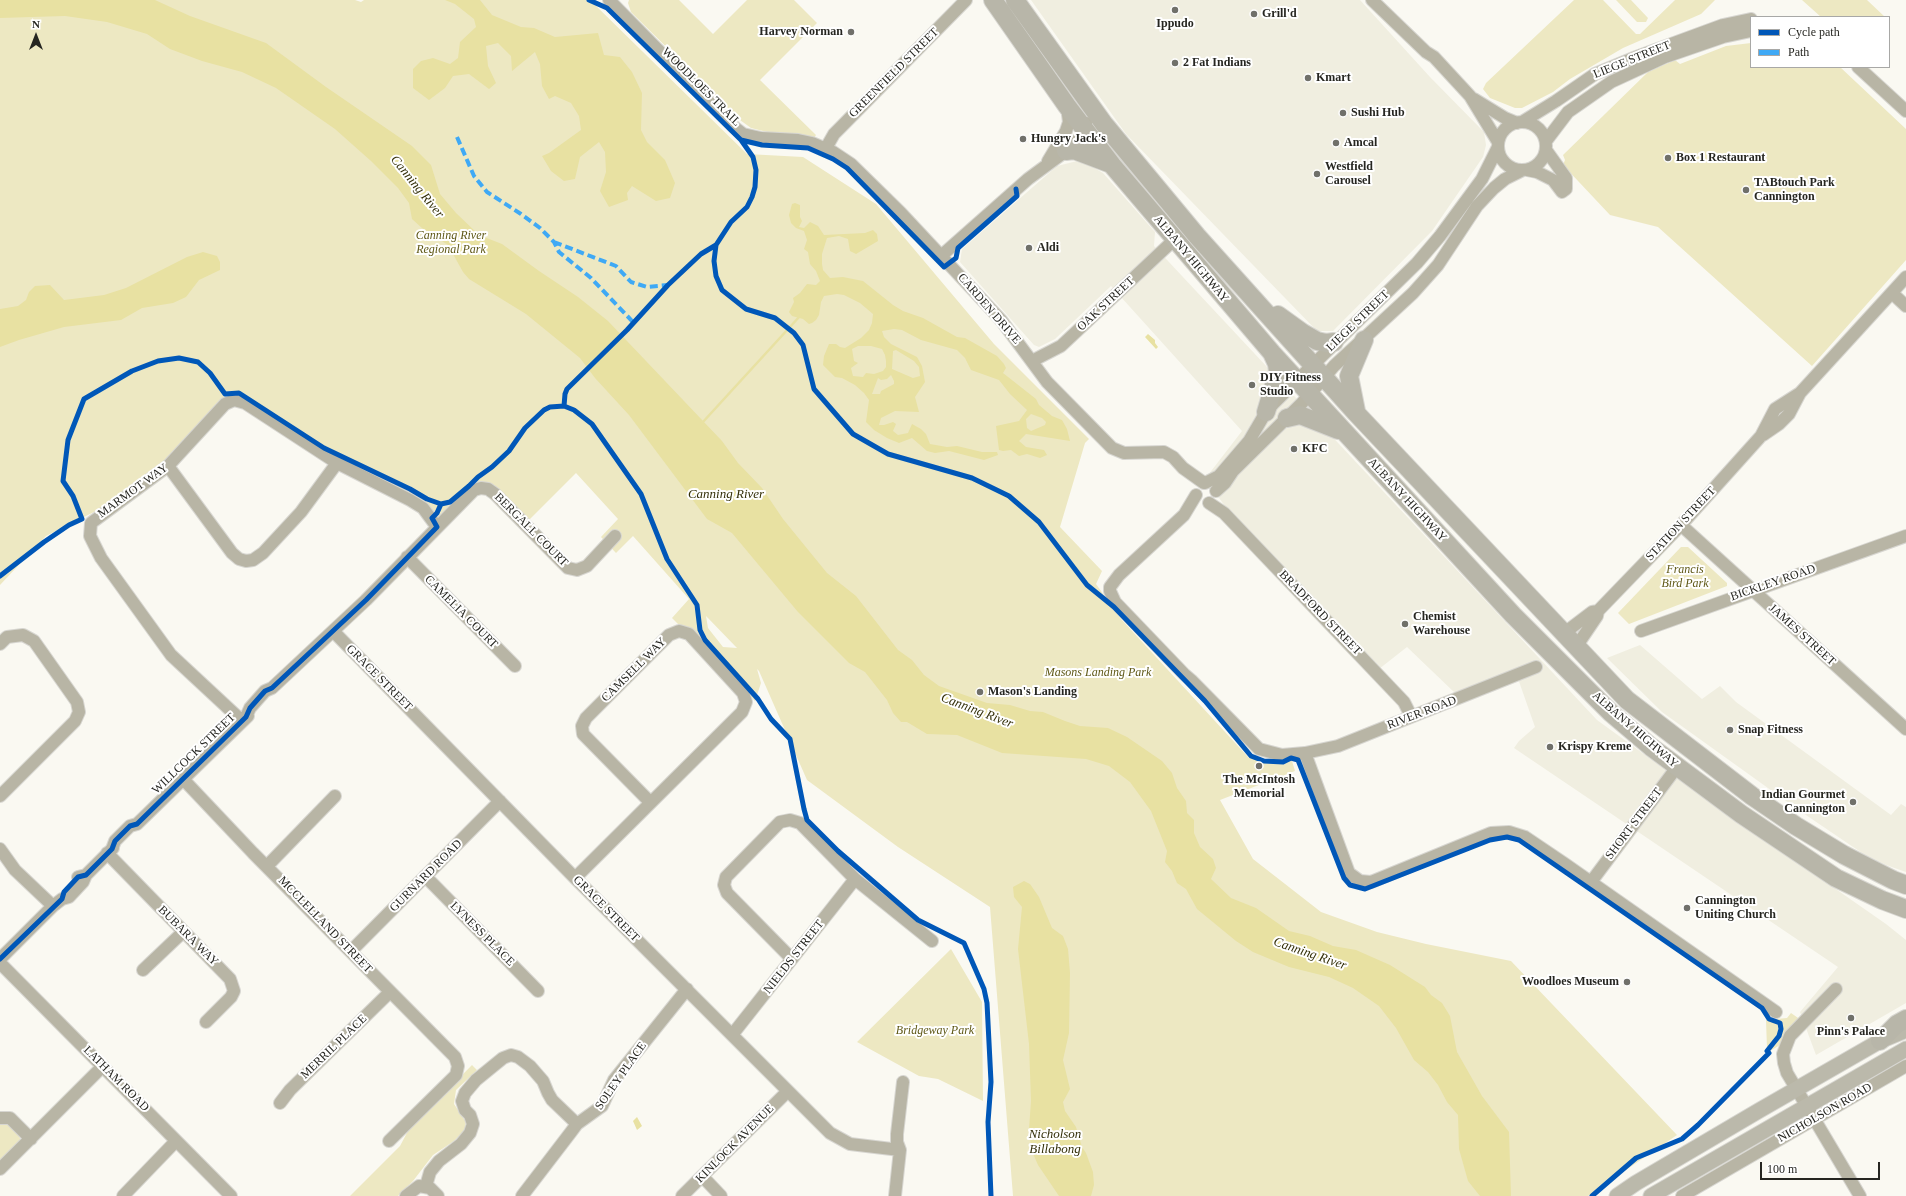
<!DOCTYPE html>
<style>
body{margin:0}
#map{position:relative;width:1906px;height:1196px;overflow:hidden;background:#faf9f2;font-family:Georgia,serif}
canvas{display:block}
.legend{position:absolute;left:1750px;top:16px;width:140px;height:52px;box-sizing:border-box;background:#fff;border:1px solid #a8a8a6;margin:0;padding:5px 7px;list-style:none;font-size:12px;color:#262621}
.legend li{display:flex;align-items:center;gap:8px;height:20px}
.legend b{width:20px;border:1px solid #a8a8a6}
.north{position:absolute;left:16px;top:16px;width:40px;height:40px;-webkit-text-stroke:3px #fff;paint-order:stroke;rotate:0deg;font-size:11px;font-weight:700;line-height:16px;text-align:center;color:#262621}
.north::after{content:'';display:block;margin:auto;width:14px;height:18px;background:#262621;clip-path:polygon(50% 0,100% 100%,50% 72%,0 100%)}
.scale{position:absolute;left:1760px;top:1162px;width:120px;height:18px;box-sizing:border-box;border:2px solid #262621;border-top:0;padding-left:5px;font-size:12px;line-height:14px;white-space:nowrap;color:#262621;-webkit-text-stroke:3px #fff;paint-order:stroke}
</style>
<div id="map">
<canvas width="1906" height="1196"></canvas>
<ul class="legend">
<li><b style="height:5px;background:#0057b8"></b>Cycle path</li>
<li><b style="height:5px;background:#3fa9f5"></b>Path</li>
</ul>
<div class="north">N</div>
<div class="scale">100 m</div>
</div>
<script>
const ctx = document.querySelector('canvas').getContext('2d');
ctx.lineJoin = 'round';
function paint(path, color) { ctx.fillStyle = color; ctx.fill(path, 'evenodd'); }
const toPath = rows => new Path2D(rows.map(r => 'M' + r).join(''));
function strokePath(path, color, width, dash) { ctx.strokeStyle = color; ctx.lineWidth = width; ctx.lineCap = dash ? 'butt' : 'round'; ctx.setLineDash(dash || []); ctx.stroke(path); }
function drawText(font, color, halo, rows, align = 'center') {
  ctx.font = font + ' Georgia,serif'; ctx.lineWidth = 4; ctx.setLineDash([]); ctx.textBaseline = 'middle'; ctx.strokeStyle = halo; ctx.fillStyle = color; for (const [text, x, y, turn = 0] of rows) {
    ctx.save(); ctx.translate(x, y); ctx.rotate((+turn || 0) * Math.PI / 180); ctx.textAlign = isNaN(turn) ? turn : align; if (halo) ctx.strokeText(text, 0, 0); ctx.fillText(text, 0, 0); ctx.restore();
  }
}
const built = toPath([
 [1031,0,1360,0,1430,77,1484,132,1486,145,1483,157,1432,231,1333,331,1317,331,1126,134],
 [1081,160,1103,173,1155,232,1154,246,1597,720,1685,784,1886,924,1906,940,1906,1003,1816,1055,1800,1012,1838,967,1514,748,1519,741,1535,727,1516,673,1455,693,1407,647,1379,669,1228,510,1205,479,1242,431,1111,286,1055,339,1039,347,1034,345,960,262,962,249,1057,166],
 [1640,645,1702,699,1720,686,1736,702,1891,815,1901,804,1906,807,1906,872,1886,865,1862,853,1800,811,1662,712,1607,658]
]);
const green = toPath([
 [0,0,355,0,361,2,364,0,590,0,747,154,803,157,876,204,994,344,1089,439,1085,443,1060,527,1102,571,1096,584,1121,619,1249,758,1292,761,1295,771,1220,800,1253,859,1321,912,1377,932,1426,944,1511,961,1677,1135,1588,1196,1013,1196,990,907,898,847,807,780,759,671,757,669,761,683,755,701,672,618,689,599,633,536,616,553,601,537,618,519,576,473,528,521,481,485,443,521,232,397,179,452,116,501,46,536,0,585],
 [706,616,737,648,723,647,708,628],
 [629,0,679,0,713,34,747,0,794,0,817,23,760,80,816,135,814,138,802,135,767,132,751,128,740,120,631,12,628,3],
 [1574,0,1603,0,1636,34,1640,34,1675,0,1715,0,1701,14,1623,48,1570,79,1553,92,1522,108,1515,108,1490,98,1483,89,1486,83],
 [1616,0,1631,0,1648,18,1646,22,1637,22],
 [1802,0,1867,0,1885,17,1821,17],
 [1751,43,1751,67,1840,67,1906,129,1906,260,1812,366,1658,227,1610,215,1563,165,1565,160,1563,155,1648,72,1675,60,1680,64,1726,46],
 [1681,547,1688,547,1727,583,1727,586,1629,624,1618,613],
 [951,949,982,1002,983,1101,938,1079,919,1076,857,1042],
 [1791,1013,1801,1020,1789,1032,1780,1045,1770,1051,1767,1049,1766,1020,1787,1018],
 [472,1065,477,1070,456,1090,454,1104,466,1122,465,1130,454,1141,433,1155,413,1181,398,1196,350,1196,400,1146,409,1129],
 [2,1123,9,1125,19,1135,21,1142,0,1163,0,1125]
]);
const water = toPath([
 [0,0,155,0,190,16,266,43,326,87,412,146,431,165,440,194,456,213,479,235,502,244,539,271,578,297,608,321,722,441,738,463,762,488,783,519,827,573,856,596,898,650,912,660,924,675,939,686,987,703,1010,705,1030,711,1043,712,1065,721,1080,726,1108,728,1127,737,1162,761,1172,773,1177,788,1186,801,1187,813,1194,820,1194,833,1200,847,1213,859,1216,868,1211,879,1231,898,1256,908,1289,931,1310,936,1333,946,1356,950,1390,965,1425,987,1431,995,1442,1003,1450,1016,1457,1052,1482,1096,1509,1132,1511,1196,1480,1196,1468,1181,1459,1149,1458,1115,1447,1102,1438,1085,1428,1072,1414,1060,1396,1028,1379,1006,1353,988,1329,977,1289,967,1253,952,1236,941,1197,909,1186,889,1177,883,1172,871,1165,862,1167,851,1151,811,1130,782,1109,766,1086,759,1002,753,957,735,927,734,907,722,901,722,893,713,887,700,865,672,849,663,798,612,732,533,707,519,629,415,595,378,580,358,526,314,469,279,463,272,448,245,422,228,412,219,409,203,398,188,371,161,335,129,276,88,242,72,202,61,170,49,147,34,107,22,65,16,0,18],
 [445,0,480,0,492,15,521,27,534,28,555,37,598,33,604,55,620,57,632,72,642,93,641,130,647,142,665,160,675,183,670,198,656,201,632,186,627,193,628,200,609,207,600,191,606,172,605,152,599,142,580,157,575,179,564,181,551,171,542,156,549,153,581,130,579,116,571,103,555,96,549,99,542,86,540,64,535,52,512,71,511,56,498,43,486,46,488,66,496,83,489,89,469,74,453,76,445,88,429,100,413,88,413,69,421,61,433,58,450,64,458,58,460,42,476,27,474,19,455,4],
 [795,203,800,205,800,217,802,221,799,227,804,228,810,222,818,226,824,235,865,233,873,230,877,234,878,241,856,254,850,251,848,239,839,236,827,238,822,254,822,264,823,270,830,278,843,277,863,281,893,305,903,311,923,318,957,337,965,338,997,356,1004,364,1006,368,1003,373,1036,399,1039,405,1052,416,1062,420,1067,429,1070,441,1026,434,1019,441,1026,447,1044,450,1047,455,1040,458,1027,454,1019,456,1011,450,1003,451,999,450,996,426,1019,421,1027,410,1010,394,999,380,971,370,965,358,957,350,921,340,902,330,894,329,882,331,884,337,891,344,917,357,922,366,925,382,915,397,919,412,895,411,881,418,879,425,884,425,893,422,896,424,893,431,898,435,908,433,912,424,921,429,926,434,930,444,947,447,957,446,982,452,997,452,998,455,984,460,949,451,935,453,927,451,912,438,899,443,887,438,874,430,866,422,869,400,864,393,855,385,842,378,835,377,823,365,824,356,829,344,836,344,840,347,845,348,861,338,869,330,872,323,873,314,860,303,844,295,837,294,824,296,821,302,819,315,816,320,812,323,809,324,803,319,792,316,789,312,794,302,793,298,800,293,807,284,816,285,820,281,816,271,810,264,808,252,804,249,807,240,804,231,796,228,791,223,789,215,792,204],
 [858,346,871,346,882,349,885,355,886,361,886,367,883,371,874,374,866,373,863,377,853,376,851,368,858,363,854,361,852,349],
 [896,350,914,361,919,367,920,376,913,378,892,369,893,351],
 [891,375,894,381,894,384,881,391,880,394,872,394,878,378,881,380,887,379],
 [1031,414,1042,418,1046,422,1045,425,1031,431,1027,428,1026,419],
 [203,252,217,256,220,262,220,270,199,280,186,297,173,303,142,308,121,320,64,327,19,340,0,347,0,309,18,306,26,300,29,292,35,286,50,285,64,300,104,295,126,288,187,257],
 [1148,334,1155,340,1155,343,1158,347,1156,349,1145,337],
 [1024,881,1030,884,1039,897,1052,928,1063,936,1068,949,1070,973,1069,1033,1063,1060,1070,1089,1063,1102,1065,1111,1076,1127,1082,1147,1086,1153,1093,1172,1094,1185,1091,1196,1059,1196,1038,1165,1031,1149,1029,1129,1031,1101,1029,1044,1018,949,1022,907,1014,897,1013,887],
 [637,1117,642,1126,637,1130,633,1121]
]);
const stream = toPath([
 [702,423,800,316]
]);
const minor = toPath([
 [609,0,734,127,743,134,761,138,798,140,812,143,833,152,851,164,901,213,1001,320,1047,382,1112,448,1124,453,1164,452,1173,457,1183,468,1204,483],
 [1372,0,1426,52,1434,57,1470,96,1498,142],
 [1858,67,1906,111],
 [1474,99,1505,118,1517,123],
 [1522,122,1556,101,1595,74,1636,57,1723,25,1751,19],
 '1498 146a24 24 0 1 1 48 0a24 24 0 1 1-48 0Z',
 [1546,141,1568,112,1611,82,1665,57,1723,37,1751,31],
 [826,148,834,134,841,127,966,0],
 [1048,161,1066,131,1069,122,1067,107],
 [1527,170,1537,172,1553,180,1562,192,1566,189,1566,178,1546,150],
 [941,256,1028,179,1066,151,1081,137,1086,123],
 [1892,293,1906,306],
 [1032,361,1061,346,1175,239],
 [1763,435,1779,424,1789,414,1800,393,1906,277],
 [168,466,232,553,239,559,246,561,253,560,263,553,301,512,337,463],
 [1205,483,1219,476,1249,441,1266,412,1273,404,1417,263,1440,236,1482,179,1498,147],
 [1216,491,1225,483,1233,471,1302,403,1334,366,1413,293,1438,265,1477,206,1494,188,1505,179,1523,170],
 [1196,495,1184,515,1119,575,1110,587,1110,591,1115,602,1184,674,1191,680,1259,749,1282,755,1305,753,1338,746,1536,667],
 [1209,503,1224,513,1404,702,1411,716],
 [1681,525,1906,729],
 [407,557,515,666],
 [333,631,575,878,830,1133,850,1144,900,1150],
 [1641,631,1906,536],
 [1563,634,1592,612,1598,611],
 [0,644,7,637,23,635,34,641,77,702,79,712,75,721,0,796],
 [1576,647,1597,616,1598,611,1681,525,1761,436,1775,409,1800,393],
 [246,717,250,708,265,691,272,688,366,600,474,490,481,488,488,489,495,494,568,568,577,570,587,566,615,536],
 [242,721,171,655,101,558,90,536,91,523,168,466,225,404,234,400,245,403,337,463,410,500,423,508,437,527],
 [1305,753,1349,873,1360,881,1371,882,1491,833,1509,832,1525,837,1565,864,1776,1012],
 [183,779,253,853,455,1057,458,1066,456,1075,389,1141],
 [0,849,15,870,53,906],
 [112,849,115,841,130,826,137,824,248,716],
 [107,853,230,979,234,991,231,997,206,1022],
 [267,866,335,796],
 [425,876,538,991],
 [78,877,86,875,113,848],
 [575,878,742,712,746,702,743,693,689,634,679,631,669,635,586,718,582,726,583,734,650,802],
 [1591,882,1677,767],
 [351,951,500,801],
 [0,959,53,906,62,899,69,897,83,882,86,875],
 [792,959,727,893,724,885,726,877,780,822,790,820,800,823,855,879,932,941],
 [0,963,231,1196],
 [143,970,183,932],
 [1836,989,1790,1036,1783,1054,1784,1063,1787,1073,1860,1196],
 [732,1035,855,879],
 [280,1103,290,1090,390,992],
 [0,1118,10,1118,31,1139],
 [0,1169,103,1066],
 [702,1176,721,1196],
 [426,1186,430,1172,439,1161,461,1144,470,1133,473,1124,470,1115,465,1110,462,1101,465,1093,476,1080,503,1058,511,1055,518,1057,530,1066,543,1081,548,1093,552,1100,577,1124],
 [123,1196,176,1141],
 [406,1196,419,1186,430,1188,438,1196],
 [522,1196,571,1132,577,1124,602,1106,614,1080,687,989],
 [682,1196,788,1091],
 [895,1196,900,1150,897,1142,897,1134,903,1082],
 [1682,1196,1906,1066]
]);
const major = toPath([
 [1617,1196,1636,1183,1760,1110,1880,1041,1906,1030],
 [1651,1196,1906,1049]
]);
const highway = toPath([
 [993,0,1067,106,1112,165,1272,353,1513,615,1611,713,1651,747,1741,814,1836,878,1882,900,1906,909],
 [1015,0,1104,124,1197,236,1356,413,1627,700,1752,796,1796,826,1844,855,1893,880,1906,885],
 [1066,151,1074,150,1111,164],
 [1278,315,1303,333,1317,341,1326,343,1334,342],
 [1356,411,1349,376,1364,340],
 [1266,412,1278,372,1277,364,1272,353],
 [1287,418,1300,415,1338,430],
 [1880,1041,1897,1024,1906,1019]
]);
const quiet = toPath([
 [457,137,474,176,487,192,521,214,540,228,554,242,559,252,591,278,633,322],
 [554,242,616,266,631,282,647,287,668,285]
]);
const cycleway = toPath([
 [589,0,607,8,741,140,753,157,756,170,755,187,752,197,747,207,731,222,716,245,714,261,716,276,722,290,746,309,775,318,794,333,803,345,814,389,853,434,888,454,972,478,1009,496,1039,522,1087,585,1114,607,1205,701,1251,756,1264,761,1283,762,1291,758,1298,760,1344,878,1350,885,1365,889,1490,840,1507,837,1519,840,1762,1008,1769,1019,1780,1023,1781,1029,1779,1036,1767,1051,1769,1053,1698,1125,1682,1139,1636,1158,1592,1196],
 [741,140,762,145,808,148,833,159,847,168,944,267,956,258,958,248,1017,196,1016,189],
 [564,406,565,394,567,389,627,330,668,285,701,254,716,245],
 [0,576,44,542,69,525,82,519,73,496,63,481,68,440,84,399,132,371,158,361,179,358,198,362,210,373,225,394,239,393,324,448,410,489,427,499,441,504,450,502,469,486,478,477,492,467,509,451,525,428,544,410,550,407,564,406,574,410,592,424,641,494,667,559,697,605,700,630,705,640,758,699,771,719,790,739,804,809,807,820,838,851,918,920,964,943,984,989,987,1003,991,1082,988,1122,991,1196],
 [0,959,62,899,64,892,78,877,86,875,112,849,115,841,130,826,137,824,246,717,250,708,265,691,272,688,366,600,437,527,432,518,437,513,441,504]
]);
const markers = [
 [1175,10,4,"#70706a"],
 [1254,14,4,"#70706a"],
 [851,32,4,"#70706a"],
 [1175,63,4,"#70706a"],
 [1308,78,4,"#70706a"],
 [1343,113,4,"#70706a"],
 [1023,139,4,"#70706a"],
 [1336,143,4,"#70706a"],
 [1668,158,4,"#70706a"],
 [1317,174,4,"#70706a"],
 [1746,190,4,"#70706a"],
 [1029,248,4,"#70706a"],
 [1252,385,4,"#70706a"],
 [1294,449,4,"#70706a"],
 [1405,624,4,"#70706a"],
 [980,692,4,"#70706a"],
 [1730,730,4,"#70706a"],
 [1550,747,4,"#70706a"],
 [1259,766,4,"#70706a"],
 [1853,802,4,"#70706a"],
 [1687,908,4,"#70706a"],
 [1627,982,4,"#70706a"],
 [1851,1018,4,"#70706a"]
];
const poiNames = [
 ["Grill'd",1262,14],
 ["Ippudo",1175,24,"center"],
 ["Harvey Norman",843,32,"right"],
 ["2 Fat Indians",1183,63],
 ["Kmart",1316,78],
 ["Sushi Hub",1351,113],
 ["Hungry Jack's",1031,139],
 ["Amcal",1344,143],
 ["Box 1 Restaurant",1676,158],
 ["Westfield",1325,167],
 ["Carousel",1325,181],
 ["TABtouch Park",1754,183],
 ["Cannington",1754,197],
 ["Aldi",1037,248],
 ["DIY Fitness",1260,378],
 ["Studio",1260,392],
 ["KFC",1302,449],
 ["Chemist",1413,617],
 ["Warehouse",1413,631],
 ["Mason's Landing",988,692],
 ["Snap Fitness",1738,730],
 ["Krispy Kreme",1558,747],
 ["The McIntosh",1259,780,"center"],
 ["Memorial",1259,794,"center"],
 ["Indian Gourmet",1845,795,"right"],
 ["Cannington",1845,809,"right"],
 ["Cannington",1695,901],
 ["Uniting Church",1695,915],
 ["Woodloes Museum",1619,982,"right"],
 ["Pinn's Palace",1851,1032,"center"]
];
const streetNames = [
 ["LIEGE STREET",1632,60,-22],
 ["GREENFIELD STREET",894,73,-45],
 ["WOODLOES TRAIL",701,87,45],
 ["ALBANY HIGHWAY",1191,259,50],
 ["OAK STREET",1106,304,-43],
 ["CARDEN DRIVE",989,309,49],
 ["LIEGE STREET",1358,321,-44],
 ["MARMOT WAY",133,491,-36],
 ["ALBANY HIGHWAY",1407,500,47],
 ["STATION STREET",1681,524,-47],
 ["BERGALL COURT",531,530,45],
 ["BICKLEY ROAD",1773,583,-19],
 ["CAMELIA COURT",461,612,45],
 ["BRADFORD STREET",1320,613,46],
 ["JAMES STREET",1802,635,42],
 ["CAMSELL WAY",634,670,-45],
 ["GRACE STREET",379,678,45],
 ["RIVER ROAD",1422,713,-21],
 ["ALBANY HIGHWAY",1635,730,41],
 ["WILLCOCK STREET",194,754,-44],
 ["SHORT STREET",1634,824,-53],
 ["GURNARD ROAD",426,876,-45],
 ["GRACE STREET",606,909,45],
 ["MCCLELLAND STREET",325,925,46],
 ["LYNESS PLACE",482,934,45],
 ["BUBARA WAY",188,936,45],
 ["NIELDS STREET",794,957,-52],
 ["MERRIL PLACE",334,1047,-44],
 ["SOLEY PLACE",621,1076,-55],
 ["LATHAM ROAD",116,1079,45],
 ["NICHOLSON ROAD",1825,1113,-30],
 ["KINLOCK AVENUE",735,1144,-45]
];
const parkNames = [
 ["Canning River",451,236],
 ["Regional Park",451,250],
 ["Francis",1685,570],
 ["Bird Park",1685,584],
 ["Masons Landing Park",1098,673],
 ["Bridgeway Park",935,1031]
];
const waterNames = [
 ["Canning River",417,187,51],
 ["Canning River",726,495],
 ["Canning River",977,711,21],
 ["Canning River",1310,954,19],
 ["Nicholson",1055,1135],
 ["Billabong",1055,1150]
];
paint(built, '#f0eee0');
paint(green, '#ede8c2');
paint(water, '#e8e1a2');
strokePath(stream, '#e8e1a2', 2.5);
strokePath(minor, '#d7d6d1', 14);
strokePath(major, '#d7d6d1', 17);
strokePath(highway, '#d7d6d1', 20);
strokePath(minor, '#b8b5a5', 12);
strokePath(major, '#bbb9ab', 15);
strokePath(highway, '#b8b6a9', 18);
strokePath(quiet, '#3fa9f5', 4, [8, 4]);
strokePath(cycleway, '#0057b8', 5);
for (const [x, y, r, color] of markers) { const dot = new Path2D(); dot.arc(x, y, r, 0, 2 * Math.PI); ctx.fillStyle = color; ctx.fill(dot); strokePath(dot, '#fff', 1.5); }
drawText('bold 12px', '#262621', '#fff', poiNames, 'left');
drawText('12px', '#262621', '#fff', streetNames);
drawText('italic 12px', '#5f5816', '#fff', parkNames);
drawText('italic 13px', '#332f08', '#fff', waterNames);
</script>
